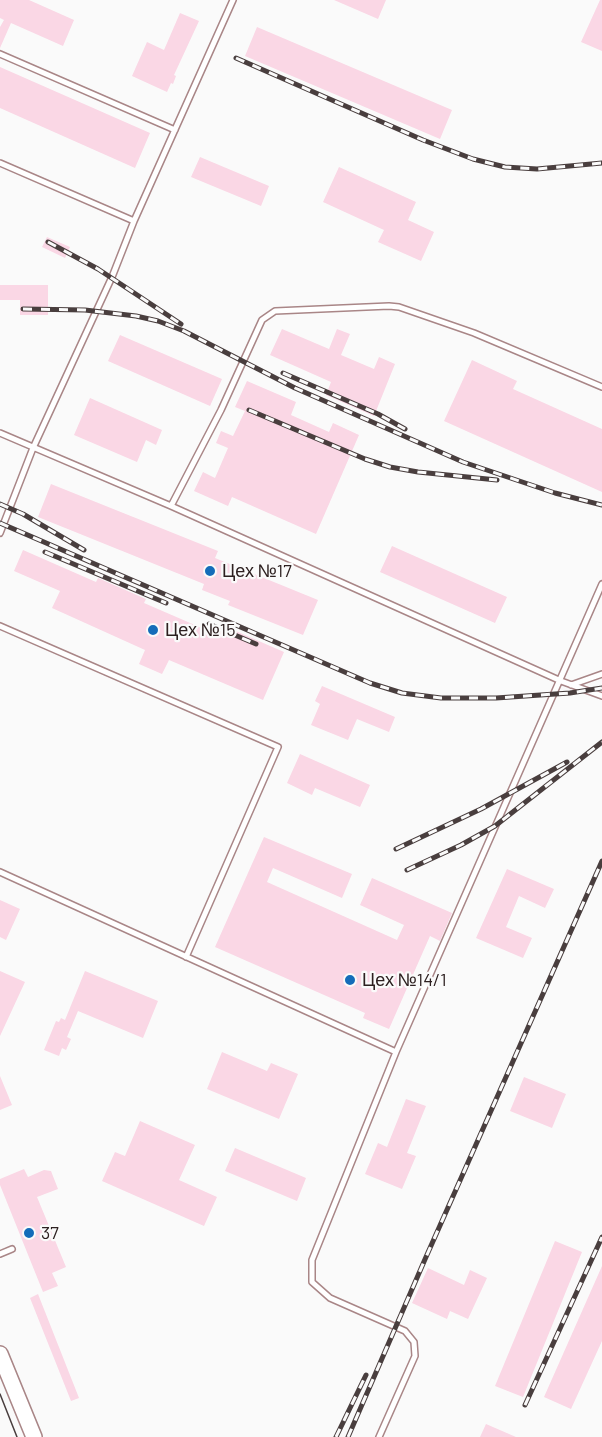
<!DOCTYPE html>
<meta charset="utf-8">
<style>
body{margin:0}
canvas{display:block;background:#fafafa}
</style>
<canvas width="602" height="1437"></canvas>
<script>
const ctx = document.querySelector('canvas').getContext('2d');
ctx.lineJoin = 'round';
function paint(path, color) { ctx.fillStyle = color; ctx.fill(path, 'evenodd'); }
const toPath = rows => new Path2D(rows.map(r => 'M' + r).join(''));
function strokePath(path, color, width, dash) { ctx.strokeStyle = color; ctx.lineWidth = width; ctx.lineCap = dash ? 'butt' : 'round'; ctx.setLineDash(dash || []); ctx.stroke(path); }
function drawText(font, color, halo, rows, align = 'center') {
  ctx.font = font + ' Barlow,sans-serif'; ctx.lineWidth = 4.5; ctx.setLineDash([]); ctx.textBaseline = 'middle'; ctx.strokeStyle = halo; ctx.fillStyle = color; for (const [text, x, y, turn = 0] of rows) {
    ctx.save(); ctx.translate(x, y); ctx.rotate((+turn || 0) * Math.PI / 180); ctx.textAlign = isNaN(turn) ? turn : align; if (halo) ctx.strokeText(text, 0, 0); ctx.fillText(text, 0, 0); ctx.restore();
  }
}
const building = toPath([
 [0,0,29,0,74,20,63,46,11,23,0,48,0,27,4,20,0,18],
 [334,0,386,0,378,19],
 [600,0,602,0,602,51,581,42],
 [180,13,199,21,174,75,176,76,173,84,171,83,167,92,132,76,147,42,164,50],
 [257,27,452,110,440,139,245,56],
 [0,67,150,133,135,168,0,108],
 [200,157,269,186,261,206,191,177],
 [339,167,416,202,408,220,434,232,421,261,378,242,384,230,323,202],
 [47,237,70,247,65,258,42,247],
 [0,285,48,285,48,315,20,315,20,300,0,300],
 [282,329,329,349,337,329,350,334,341,355,374,369,379,357,395,364,374,416,326,395,331,382,270,355],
 [120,335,222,379,210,406,108,361],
 [472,360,517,381,513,389,602,429,602,492,444,421],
 [247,381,296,402,291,415,329,432,333,423,359,435,316,534,232,497,228,506,194,491,203,472,215,478,228,448,216,443,221,431,233,436,245,411,235,407],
 [90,398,162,430,156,445,146,440,137,462,74,435],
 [51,484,218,551,215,558,318,600,303,635,228,605,230,601,202,590,204,584,38,517],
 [392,546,507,597,495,623,380,572],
 [23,550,96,582,98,578,146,599,144,603,218,635,222,625,284,652,263,700,169,660,162,674,139,664,145,650,52,608,60,591,14,571],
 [322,686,395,717,389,732,357,719,348,740,311,725,320,704,315,701],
 [300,754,370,785,360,807,315,788,312,795,287,783],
 [264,837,352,874,342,898,273,868,267,882,397,940,404,925,360,905,372,878,452,913,440,941,430,936,389,1029,363,1018,365,1013,215,947],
 [507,869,554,889,545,908,519,896,506,927,532,938,523,958,476,938],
 [0,900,20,909,6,940,0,937],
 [0,971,25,982,0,1036],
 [85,971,158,1001,143,1038,78,1011,67,1037,71,1039,66,1050,62,1048,59,1056,44,1050,56,1021,59,1022,61,1018,65,1020],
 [222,1052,267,1071,271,1063,298,1074,279,1119,207,1089],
 [0,1076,12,1105,0,1110],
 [524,1077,566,1094,552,1128,510,1111],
 [406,1099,426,1106,407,1153,416,1156,402,1189,365,1174,378,1143,387,1147],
 [140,1121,195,1145,179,1180,217,1197,204,1226,102,1181,115,1152,125,1156],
 [235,1148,306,1178,297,1201,225,1171],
 [24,1169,28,1177,44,1170,51,1171,58,1189,37,1197,66,1267,52,1273,58,1286,43,1292,0,1185,0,1179],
 [555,1241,582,1252,523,1397,495,1386],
 [602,1266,602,1341,571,1409,544,1397],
 [428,1268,464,1285,470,1270,487,1278,468,1319,450,1311,447,1319,412,1303],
 [38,1294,79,1398,71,1401,30,1298],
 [486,1424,516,1437,480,1437]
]);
const service = toPath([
 [0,54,175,130],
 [0,163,134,221,112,277,33,448,0,533],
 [134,221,233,0],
 [0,433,171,506,561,681,602,696],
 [171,506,221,410,262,320,275,311,389,306,399,307,474,333,602,387],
 [0,626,278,747,186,957],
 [571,685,602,674],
 [0,872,396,1052],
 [0,1254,12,1249],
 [379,1437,415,1356,414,1342,405,1331,330,1298,312,1282,312,1260,396,1052,602,584]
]);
const secondary = toPath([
 [0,1354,34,1437]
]);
const tram = toPath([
 [0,1394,17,1437]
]);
const rail = toPath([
 [236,58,423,140,473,159,505,167,537,169,602,163],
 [48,242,98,269,181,324],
 [23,309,85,310,136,316,158,321,184,331,295,388,463,462,555,493,602,505],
 [283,373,378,414,405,429],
 [249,410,365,459,390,467,418,472,497,480],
 [0,504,23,514,84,550],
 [0,523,370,683,402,693,441,698,496,698,570,693,602,688],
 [45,552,166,603],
 [209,624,256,644],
 [396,849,481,809,567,762],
 [407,870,461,845,495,826,602,742],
 [525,1405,602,1237],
 [336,1437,366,1375],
 [348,1437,426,1257,602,861]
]);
const markers = [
 [210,571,6,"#146cb9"],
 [153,630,6,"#146cb9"],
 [350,980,6,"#146cb9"],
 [29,1233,6,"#146cb9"]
];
const poiNames = [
 ["Цех №17",222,571],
 ["Цех №15",165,630],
 ["Цех №14/1",362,980],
 ["37",41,1233]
];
paint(building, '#fad7e5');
strokePath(service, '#a98687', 8);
strokePath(secondary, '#a98687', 18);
strokePath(service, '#fff', 5);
strokePath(secondary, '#fff', 15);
strokePath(tram, '#493e3e', 1.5);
strokePath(rail, '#493e3e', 5);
strokePath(rail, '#fafafa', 3, [9]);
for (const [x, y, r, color] of markers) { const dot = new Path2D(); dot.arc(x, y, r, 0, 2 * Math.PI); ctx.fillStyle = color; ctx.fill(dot); strokePath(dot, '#fafafa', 2); }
drawText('18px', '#2d2020', '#fafafa', poiNames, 'left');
</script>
